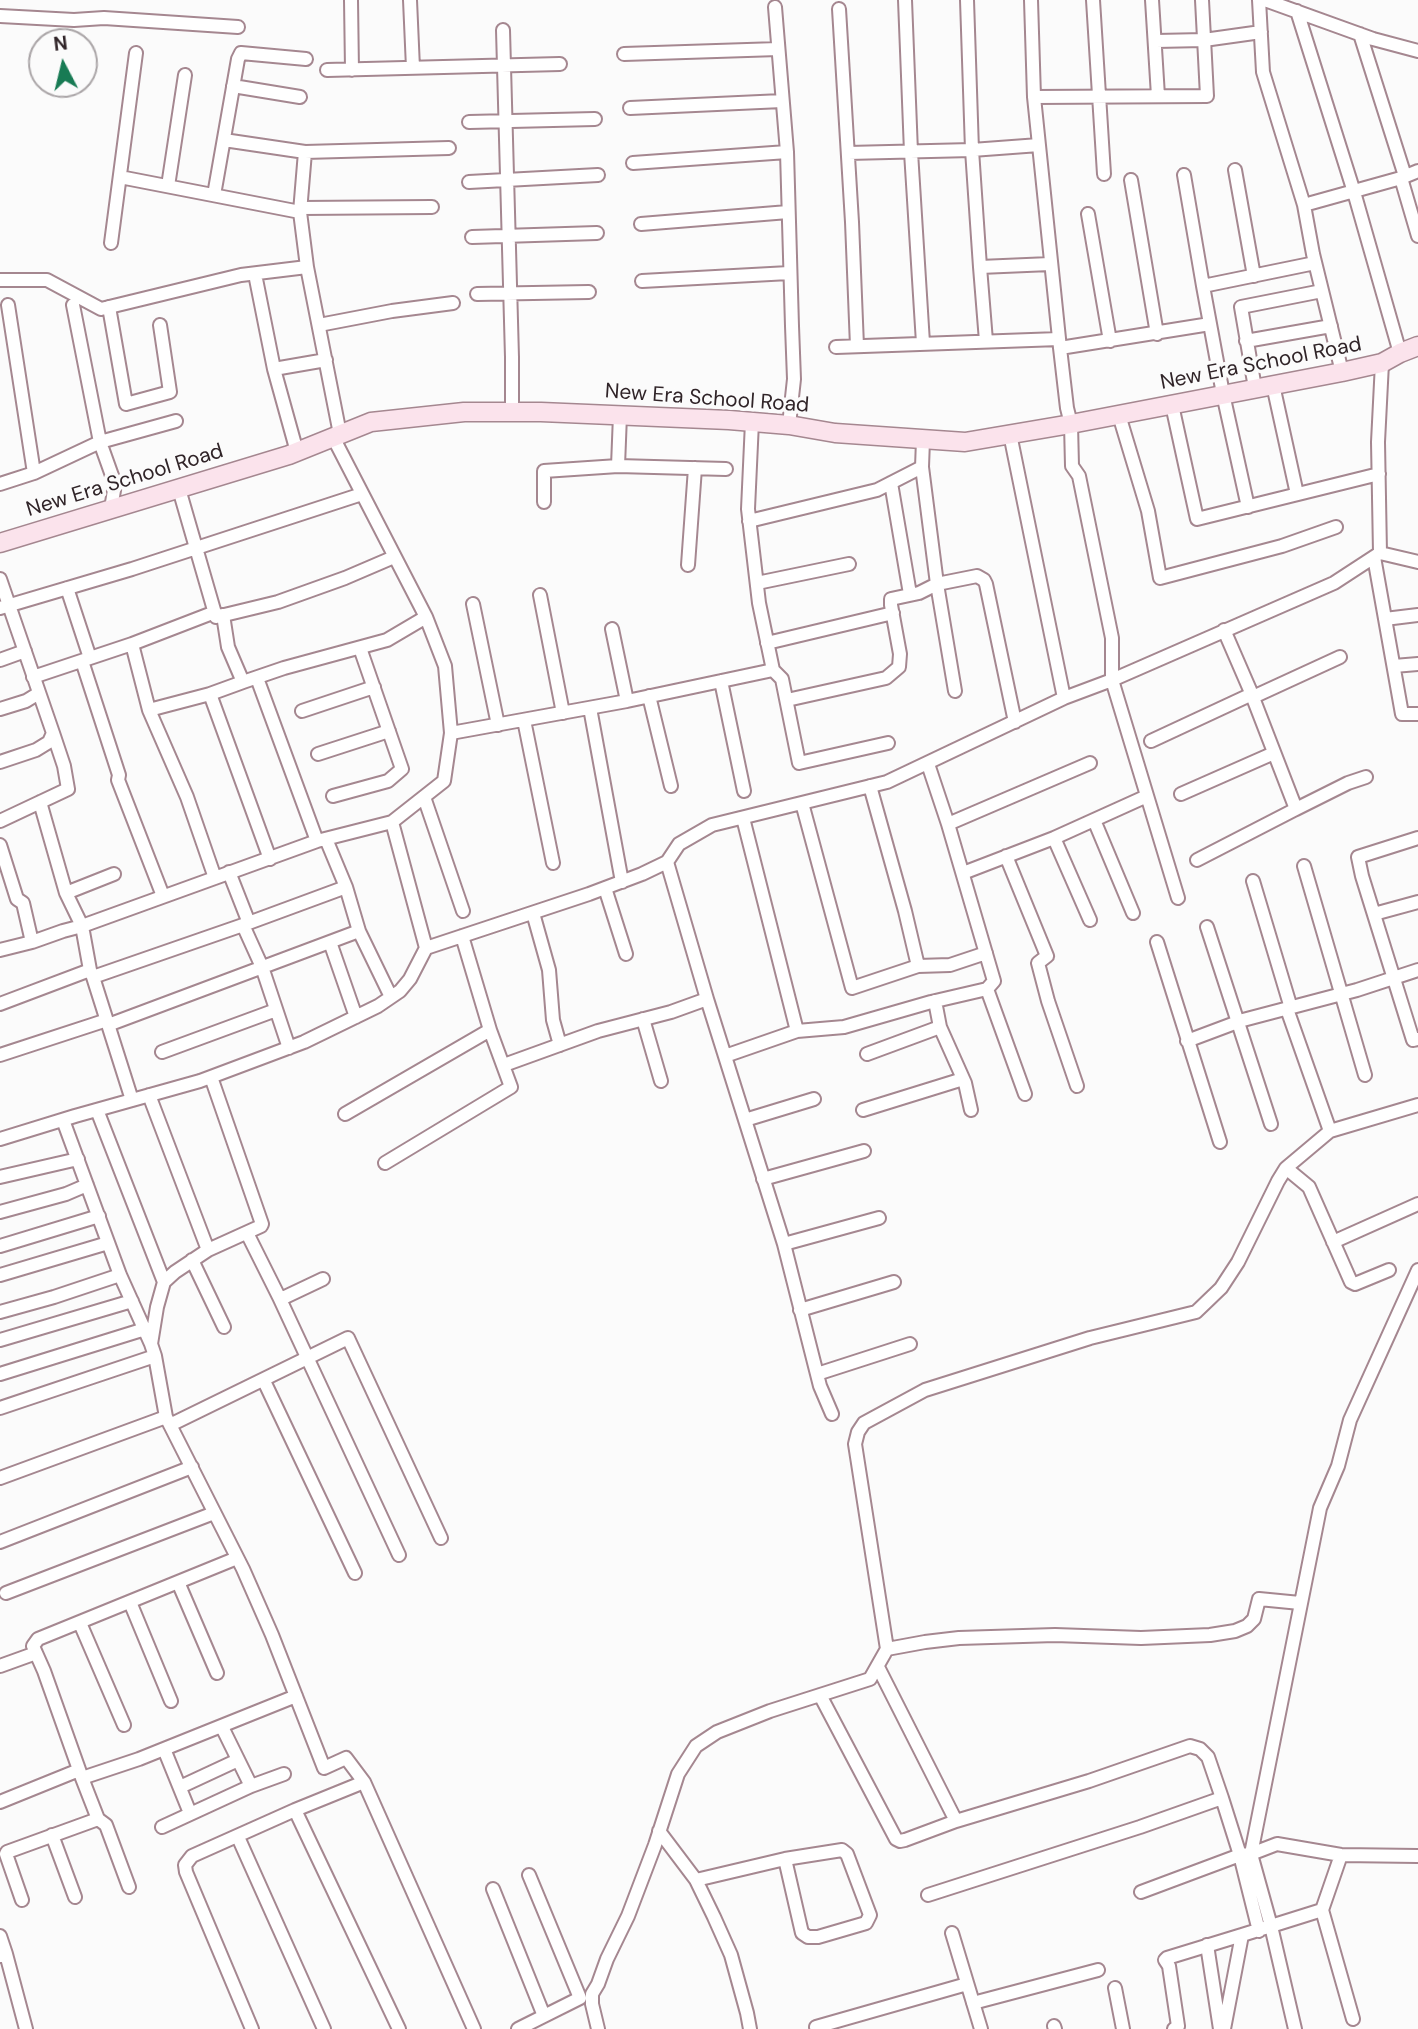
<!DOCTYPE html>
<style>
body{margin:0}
#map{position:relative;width:1418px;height:2029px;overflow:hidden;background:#fbfbfb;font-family:"DM Sans",sans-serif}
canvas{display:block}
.north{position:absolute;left:28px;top:28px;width:70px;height:70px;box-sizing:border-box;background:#fbfbfb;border:2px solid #aaa5a7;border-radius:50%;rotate:353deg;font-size:19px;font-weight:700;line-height:28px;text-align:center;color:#302428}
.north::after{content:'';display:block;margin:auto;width:24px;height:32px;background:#187b54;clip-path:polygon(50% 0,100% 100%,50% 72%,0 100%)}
</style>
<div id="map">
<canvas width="1418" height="2029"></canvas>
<div class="north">N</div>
</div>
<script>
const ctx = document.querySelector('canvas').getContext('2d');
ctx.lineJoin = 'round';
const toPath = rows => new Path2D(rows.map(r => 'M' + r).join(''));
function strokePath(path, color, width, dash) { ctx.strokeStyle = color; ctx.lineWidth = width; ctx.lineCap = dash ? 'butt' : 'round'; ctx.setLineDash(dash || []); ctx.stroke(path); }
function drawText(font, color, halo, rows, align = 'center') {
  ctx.font = font + ' "DM Sans",sans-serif'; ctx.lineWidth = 7; ctx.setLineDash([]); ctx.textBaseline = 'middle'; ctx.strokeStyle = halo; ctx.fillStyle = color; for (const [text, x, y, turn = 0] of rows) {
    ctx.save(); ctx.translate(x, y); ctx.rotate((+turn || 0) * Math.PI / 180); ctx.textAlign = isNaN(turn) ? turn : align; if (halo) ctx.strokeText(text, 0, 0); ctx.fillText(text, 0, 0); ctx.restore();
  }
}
const street = toPath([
 [351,0,352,70],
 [410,0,413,68],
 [905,0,911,152,923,343],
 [967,0,972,150,980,267,1050,264],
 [1031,0,1034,97,1207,96,1202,0],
 [1093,0,1104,174],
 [1152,0,1158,96],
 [1259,0,1263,72,1304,205],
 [1265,0,1373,39,1418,51],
 [775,7,787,152,792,326,794,379,789,425],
 [839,9,852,222,857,346],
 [1297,11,1354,192,1400,353],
 [0,16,74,20,104,18,238,27],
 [503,30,512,357,512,412],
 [1360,34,1405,176],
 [1156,41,1204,40,1261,32],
 [624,54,778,49],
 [327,70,560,64],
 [233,86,300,97],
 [1034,97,1060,348,1067,408,1071,424,1072,466,1079,476,1112,638,1112,680,1178,898],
 [630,108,782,101],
 [469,122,595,119],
 [224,140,305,152,449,148],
 [305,152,300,212,307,267,340,434],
 [848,153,972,150,1039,145],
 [633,163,787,152],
 [1235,170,1254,276],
 [1184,175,1203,286],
 [120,177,300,212],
 [1401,178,1418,236],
 [1131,180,1157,334],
 [469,182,598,175],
 [168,186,185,75],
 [214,195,238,59,241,53,306,59],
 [301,208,432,207],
 [1088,214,1110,341],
 [641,224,788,212],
 [472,237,597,233],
 [111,243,136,53],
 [980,267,986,341],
 [255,274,274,369,297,452],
 [0,280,47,280,101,309,241,275,307,267],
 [642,281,789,273],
 [477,294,589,292],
 [8,305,34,473],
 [73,305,100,442,115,484,111,509],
 [109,307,126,404,170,392,160,325],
 [319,325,392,311,453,303],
 [1246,341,1331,326],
 [836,347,1059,339],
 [1060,348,1210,324],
 [274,369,326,360],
 [1342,372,1313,254,1304,205,1401,178,1418,171],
 [1273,385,1297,494],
 [1255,388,1241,307,1322,291],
 [1172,405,1197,519,1379,474],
 [1119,415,1148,511,1160,578,1282,546,1336,527],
 [1010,434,1064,698],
 [618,466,726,469],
 [891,483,910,594],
 [0,484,34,473,100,442,176,421],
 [179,489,216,617,278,602,345,578,394,557],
 [544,502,544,471,618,466,620,415],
 [1248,507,1223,394,1203,286,1315,263],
 [749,521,877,490,922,467,923,440],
 [1380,553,1418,562],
 [1374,557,1402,714,1418,714],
 [688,565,695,468],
 [0,579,53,733,49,742,36,750,0,762],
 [757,583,849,564],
 [67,588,90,658],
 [540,595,563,713],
 [473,604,498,725],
 [0,608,132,569,362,494],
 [223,615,228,647,243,682,284,668,387,640,426,617],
 [1385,619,1418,615],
 [612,629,627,701],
 [767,643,893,613],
 [132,644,149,710],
 [0,660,25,651],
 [82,661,119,775,118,780,163,896],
 [1394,666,1418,664],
 [773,670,782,679,799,763,888,743],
 [33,677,132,644,215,612],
 [257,678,317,841],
 [721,681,744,791],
 [243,682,210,694,270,859],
 [955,691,937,584,977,576,984,580,986,584,1015,722],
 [210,694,149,710,187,797,215,878],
 [649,696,671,786],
 [1253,697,1340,657],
 [787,700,886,678,899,667,900,654,891,605,891,599,919,593,937,584,922,467],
 [590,708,622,882],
 [0,709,26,701,39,693],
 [302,711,374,687],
 [524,720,553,863],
 [451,733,627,701,773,670,759,603,748,509,752,422],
 [1151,741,1252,694],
 [318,754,389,731],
 [870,786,905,911,918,966],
 [1181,794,1274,753],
 [333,796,388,781,402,769,360,648],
 [424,797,463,911],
 [40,802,66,893],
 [802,803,852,988,918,966,950,965,986,953],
 [1296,809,1348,783,1366,777],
 [1094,820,1133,913],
 [0,821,68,789,64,766,53,733],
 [948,824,1090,763],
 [1054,838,1090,920],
 [1418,838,1358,857,1362,876,1413,1040,1418,1039],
 [326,839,346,887,359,931,391,997],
 [0,845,17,899,23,903,32,942],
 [1006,856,1047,956,1038,963,1048,1001,1077,1086],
 [1197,860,1296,809,1250,690,1224,630],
 [1304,866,1365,1075],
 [229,872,249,923],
 [963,873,1054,838,1147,796],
 [1253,881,1291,1008],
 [605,888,626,954],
 [533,913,549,970,553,1020,560,1045],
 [1374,914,1418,902],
 [243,925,262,967,289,1048],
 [1207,927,1271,1124],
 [330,942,356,1017],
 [1157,942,1220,1142],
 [426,948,589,894,642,874,667,862,679,844,712,825,887,782,1064,698,1112,680,1334,583,1380,553,1378,442,1382,363],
 [0,950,32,942,63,931,82,926,317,841,392,822],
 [93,977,90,970,82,926,66,893,114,874],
 [987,989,1025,1094],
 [707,999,784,1244,820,1386,832,1414],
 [935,1001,940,1027,965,1083,971,1110],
 [0,1004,90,970],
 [1287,1009,1330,1131],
 [643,1019,661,1081],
 [108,1025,359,931],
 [797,1031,844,1027,931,1002,987,989,994,981,948,824,928,764],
 [1187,1041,1243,1020,1357,990,1418,970],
 [162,1052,276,1010],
 [867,1054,940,1027],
 [0,1055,107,1020],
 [725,1056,797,1031,743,818],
 [504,1065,598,1031,671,1012,707,999,667,862],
 [211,1077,262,1224,261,1226,208,1250,175,1272,164,1282,157,1307,151,1344,155,1356,166,1417,243,1569,272,1635,324,1768,346,1758,364,1782,474,2029],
 [149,1095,208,1250],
 [132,1100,93,977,243,925,346,887],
 [97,1110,164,1282],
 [863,1110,963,1079],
 [345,1114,490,1030,462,936],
 [63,1120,120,1275,151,1344],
 [745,1120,814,1099],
 [0,1139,75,1116,200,1081,304,1042,378,1006,400,991,410,979,426,948,392,822,444,781,451,733,445,666,426,617,333,437],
 [385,1163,511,1087,490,1030],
 [1286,1168,1309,1187,1351,1282,1355,1284,1389,1270],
 [0,1177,78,1159],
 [763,1179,864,1151],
 [0,1212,66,1194,87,1185],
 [247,1233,279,1297,285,1297,323,1279],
 [1333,1242,1418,1204],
 [784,1244,879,1218],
 [0,1246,99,1216],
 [192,1260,224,1327],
 [0,1275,108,1243],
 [279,1297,399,1555],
 [800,1310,894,1282],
 [0,1312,54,1297,120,1275],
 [0,1340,132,1301],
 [0,1374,145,1329],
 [817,1374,910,1344],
 [264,1381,355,1573],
 [0,1408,155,1356],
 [170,1425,348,1338,441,1538],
 [0,1478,166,1417],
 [0,1542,192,1467],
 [178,1582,217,1673],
 [6,1593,214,1513],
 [130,1602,171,1701],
 [80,1623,124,1725],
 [887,1649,925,1642,959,1638,1055,1635,1141,1638,1210,1635,1235,1631,1247,1626,1254,1619,1259,1599,1300,1603],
 [36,1653,44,1671,82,1778,139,1759,296,1696],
 [0,1666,36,1653,33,1646,38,1639,237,1558],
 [878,1667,956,1821,1089,1781,1190,1746,1200,1749,1208,1757,1222,1798,1240,1855,1259,1931],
 [820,1695,896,1839,900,1841,905,1840,956,1821],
 [222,1727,251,1786],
 [164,1749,190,1813],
 [180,1787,238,1760],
 [0,1802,79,1770],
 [295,1810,399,2029],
 [98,1819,106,1825,129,1887],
 [162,1827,251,1786,284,1774],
 [659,1831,696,1880,714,1917,731,1955,747,2013,750,2029],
 [52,1835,75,1897],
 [238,1837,324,2029],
 [696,1880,785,1859,842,1850,847,1854,870,1915,866,1923,818,1937,808,1937,802,1933,785,1859],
 [493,1889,544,2016],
 [1141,1892,1240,1855,1251,1854,1277,1844,1341,1855,1418,1856],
 [928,1895,1140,1827,1222,1798],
 [22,1900,6,1854,7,1852,98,1819,82,1778],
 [1322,1910,1353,2019],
 [952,1933,981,2029],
 [0,1936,6,1954],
 [1207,1945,1220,2029],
 [0,1956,6,1954,26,2029],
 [1115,1988,1123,2029],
 [973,2003,1098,1970],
 [1054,2026,1055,2029],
 [816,2027,967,1984],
 [252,2029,186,1872,185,1865,192,1856,295,1810,364,1782],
 [518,2029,580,1998,529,1875],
 [598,2029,592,2004,592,1994,598,1984,607,1959,628,1916,655,1845,678,1774,696,1746,717,1732,770,1711,870,1679,887,1649,855,1444,858,1432,864,1423,925,1390,1090,1338,1196,1312,1221,1288,1238,1262,1278,1181,1286,1168,1330,1131,1418,1105],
 [1174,2029,1178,2026,1169,1966,1165,1960,1167,1958,1242,1935],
 [1224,2029,1242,1935,1271,1926,1251,1854,1320,1508,1338,1466,1350,1420,1418,1270],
 [1295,2029,1271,1926,1322,1910,1341,1855]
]);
const secondary = toPath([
 [0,543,289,455,371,422,464,412,541,412,729,420,789,425,835,433,965,442,1071,424,1342,372,1382,363,1400,353,1418,346]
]);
const streetNames = [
 ["New Era School Road",1261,364,-11],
 ["New Era School Road",707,399,4],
 ["New Era School Road",125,481,-17]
];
strokePath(street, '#a58790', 16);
strokePath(secondary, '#a58790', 21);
strokePath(street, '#fff', 12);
strokePath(secondary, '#fbe3ec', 18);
drawText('21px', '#302428', '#fbfbfb', streetNames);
</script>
